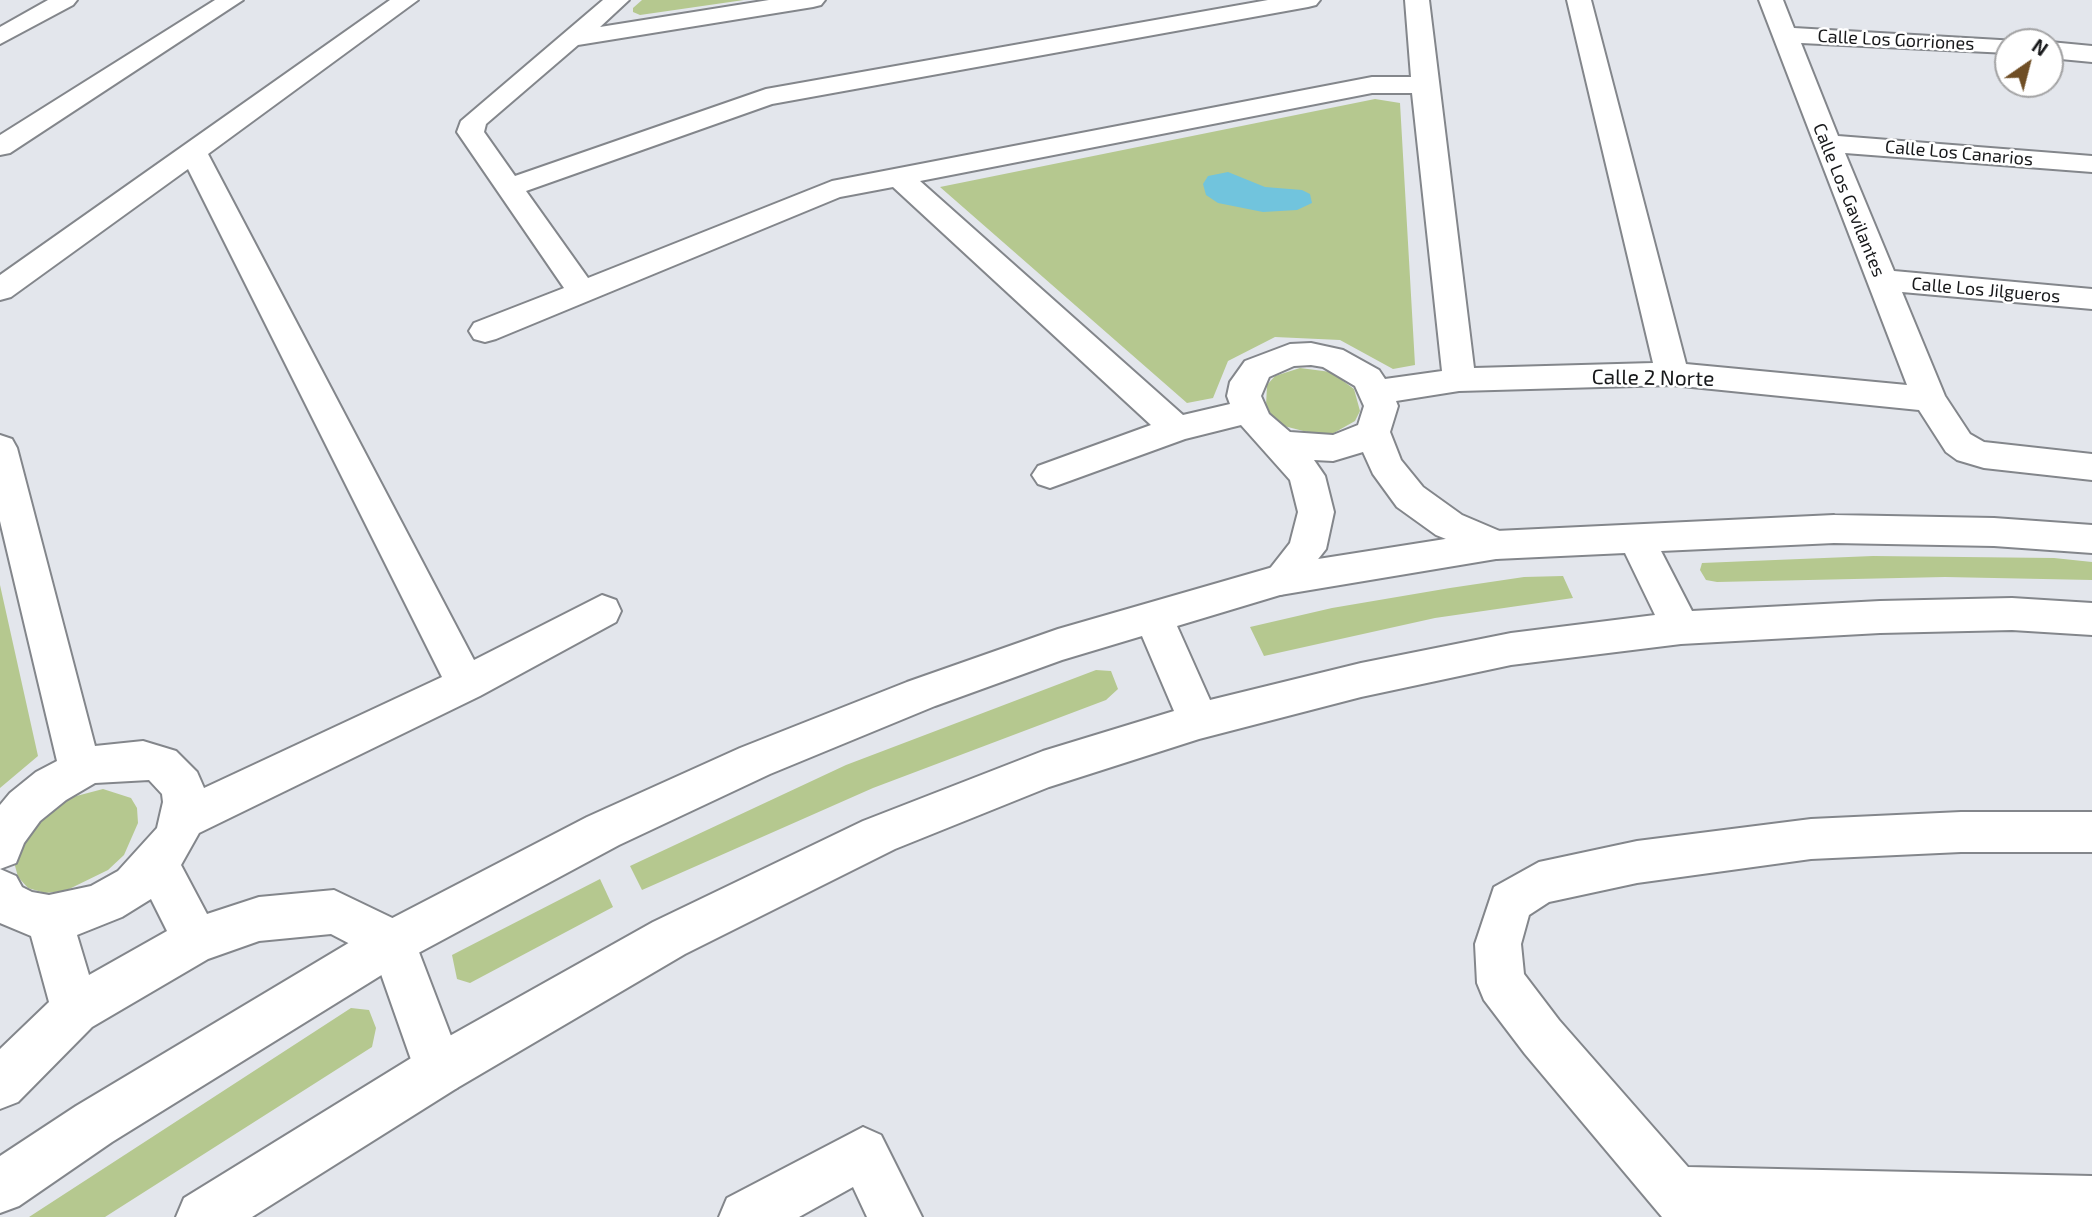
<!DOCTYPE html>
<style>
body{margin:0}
#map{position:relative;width:2092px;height:1217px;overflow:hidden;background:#e3e6ec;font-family:"Exo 2",sans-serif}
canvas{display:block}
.north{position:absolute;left:1994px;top:28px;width:70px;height:70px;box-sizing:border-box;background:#fff;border:2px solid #a3a3a4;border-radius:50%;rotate:35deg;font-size:19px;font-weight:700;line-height:28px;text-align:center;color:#18191b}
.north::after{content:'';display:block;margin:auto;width:24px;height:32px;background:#6f4e25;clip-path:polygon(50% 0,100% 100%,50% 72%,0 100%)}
</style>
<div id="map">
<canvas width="2092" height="1217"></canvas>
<div class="north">N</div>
</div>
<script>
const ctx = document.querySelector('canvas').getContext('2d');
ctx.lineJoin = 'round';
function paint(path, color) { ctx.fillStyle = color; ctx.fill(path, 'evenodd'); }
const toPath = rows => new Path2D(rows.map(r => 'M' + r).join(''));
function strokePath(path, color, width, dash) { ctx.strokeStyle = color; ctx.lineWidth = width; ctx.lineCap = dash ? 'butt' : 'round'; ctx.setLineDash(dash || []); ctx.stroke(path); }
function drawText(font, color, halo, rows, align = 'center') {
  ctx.font = font + ' "Exo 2",sans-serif'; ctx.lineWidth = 5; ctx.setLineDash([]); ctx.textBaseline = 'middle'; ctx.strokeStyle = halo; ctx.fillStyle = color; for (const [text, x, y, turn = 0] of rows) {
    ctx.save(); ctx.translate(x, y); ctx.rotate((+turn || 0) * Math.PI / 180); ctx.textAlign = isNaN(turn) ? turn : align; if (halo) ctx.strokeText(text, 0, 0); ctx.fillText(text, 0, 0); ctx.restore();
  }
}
const green = toPath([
 [642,0,744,0,640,15,633,12,633,8],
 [1375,99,1400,103,1415,365,1393,369,1340,340,1275,337,1228,361,1213,398,1187,403,940,187],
 [1300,368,1331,372,1354,389,1360,411,1355,421,1332,434,1315,434,1284,426,1272,417,1266,406,1267,385,1275,376],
 [1873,556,2054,558,2092,562,2092,580,1945,577,1717,582,1706,580,1700,570,1702,563],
 [1563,576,1573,598,1435,618,1264,656,1250,627,1332,608,1450,588,1524,577],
 [0,585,38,756,0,788],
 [1096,670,1111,671,1118,689,1106,700,873,788,642,890,630,866,846,765],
 [103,789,131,798,137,808,138,823,124,855,108,870,65,891,45,893,28,888,18,877,14,862,30,827,65,799],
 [600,879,613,907,470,983,457,979,452,955],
 [351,1008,369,1010,376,1028,372,1047,105,1217,29,1217]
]);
const water = toPath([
 [1228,172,1265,187,1302,190,1310,194,1312,203,1297,210,1263,212,1218,203,1206,195,1203,184,1208,176]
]);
const street = toPath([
 [48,0,77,0,73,5,0,44,0,27,48,0],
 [215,0,243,0,10,153,0,155,0,135,215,0],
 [390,0,418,0,208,154,474,660,602,595,616,600,621,611,616,622,480,696,199,833,181,865,207,914,259,897,334,890,409,926,464,1070,457,1088,439,1095,421,1088,375,957,331,934,259,941,208,959,92,1027,18,1102,0,1109,0,1049,49,1002,31,936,0,923,0,869,16,876,22,887,32,892,49,895,91,886,118,871,157,828,163,802,162,794,149,780,95,783,66,800,40,821,24,843,16,863,0,869,0,805,10,793,36,772,57,761,0,521,0,435,12,439,17,448,95,746,143,741,176,751,197,772,204,788,442,677,188,169,11,297,0,300,0,275,390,0],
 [151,899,167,931,89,975,77,935,122,917,151,899],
 [603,0,629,0,600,27,769,0,825,0,821,5,813,7,578,45,486,124,484,132,515,176,766,89,1268,0,1320,0,1316,5,1308,7,772,104,526,191,588,278,832,181,1372,77,1411,77,1405,0,1429,0,1474,368,1653,363,1567,0,1591,0,1686,364,1907,385,1759,0,1783,0,1794,28,2017,41,2008,42,2008,53,1801,43,1838,136,2092,156,2092,172,1845,153,1894,271,2092,289,2092,309,1902,292,1945,396,1970,434,1984,442,2092,454,2092,480,1984,468,1957,460,1946,452,1919,410,1672,385,1459,391,1396,401,1398,406,1390,432,1401,460,1423,487,1462,515,1509,535,1514,545,1509,555,1496,559,1436,535,1397,507,1373,474,1363,452,1333,461,1314,460,1325,476,1334,512,1326,549,1293,591,1280,595,1267,591,1261,580,1290,543,1298,512,1290,480,1241,425,1185,439,1050,488,1038,484,1032,475,1038,466,1151,425,893,187,840,197,496,339,485,342,474,339,469,331,474,323,564,288,457,132,461,121,603,0],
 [1372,93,1412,93,1442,371,1385,379,1379,370,1343,350,1311,343,1290,344,1245,361,1230,382,1227,396,1230,404,1183,415,920,181,1372,93],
 [1311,365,1323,367,1355,386,1364,406,1358,425,1333,435,1290,432,1269,414,1261,396,1269,377,1294,366,1311,365],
 [2050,42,2092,46,2092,62,2050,58,2050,42],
 [1961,812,2092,812,2092,852,1961,852,1811,859,1637,883,1549,902,1529,915,1521,944,1524,974,1559,1020,1688,1167,2092,1176,2092,1217,1662,1217,1525,1054,1484,1000,1477,983,1475,944,1494,887,1539,862,1637,841,1811,819,1961,812],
 [863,1127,881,1135,922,1217,867,1217,853,1187,799,1217,719,1217,727,1198,863,1127]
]);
const secondary = toPath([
 [1834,515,1994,518,2092,525,2092,553,1994,546,1834,543,1661,551,1692,611,1880,601,2012,598,2092,603,2092,635,2012,630,1880,633,1681,644,1511,665,1361,697,1199,739,1049,787,895,849,685,954,457,1088,252,1217,176,1217,184,1198,421,1052,653,922,863,821,1043,751,1174,711,1142,636,1062,660,935,706,770,774,619,845,409,958,112,1142,19,1206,0,1213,0,1156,76,1106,377,926,587,817,740,748,907,682,1058,629,1280,565,1496,531,1834,515],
 [1625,553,1655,615,1511,633,1361,663,1210,700,1177,626,1280,595,1496,559,1625,553]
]);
const farStreetnames = [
 ["Calle Los Gorriones",1896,40,3],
 ["Calle Los Canarios",1959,153,5],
 ["Calle Los Gavilantes",1849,200,68],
 ["Calle Los Jilgueros",1986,290,5]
];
const streetNames = [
 ["Calle 2 Norte",1653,378,1]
];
paint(green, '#b5c88f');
paint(water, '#71c4dd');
strokePath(street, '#83868b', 4);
strokePath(secondary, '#83868b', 4);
paint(street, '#fff');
paint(secondary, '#fff');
drawText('18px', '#18191b', '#fff', farStreetnames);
drawText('21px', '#18191b', '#fff', streetNames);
</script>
